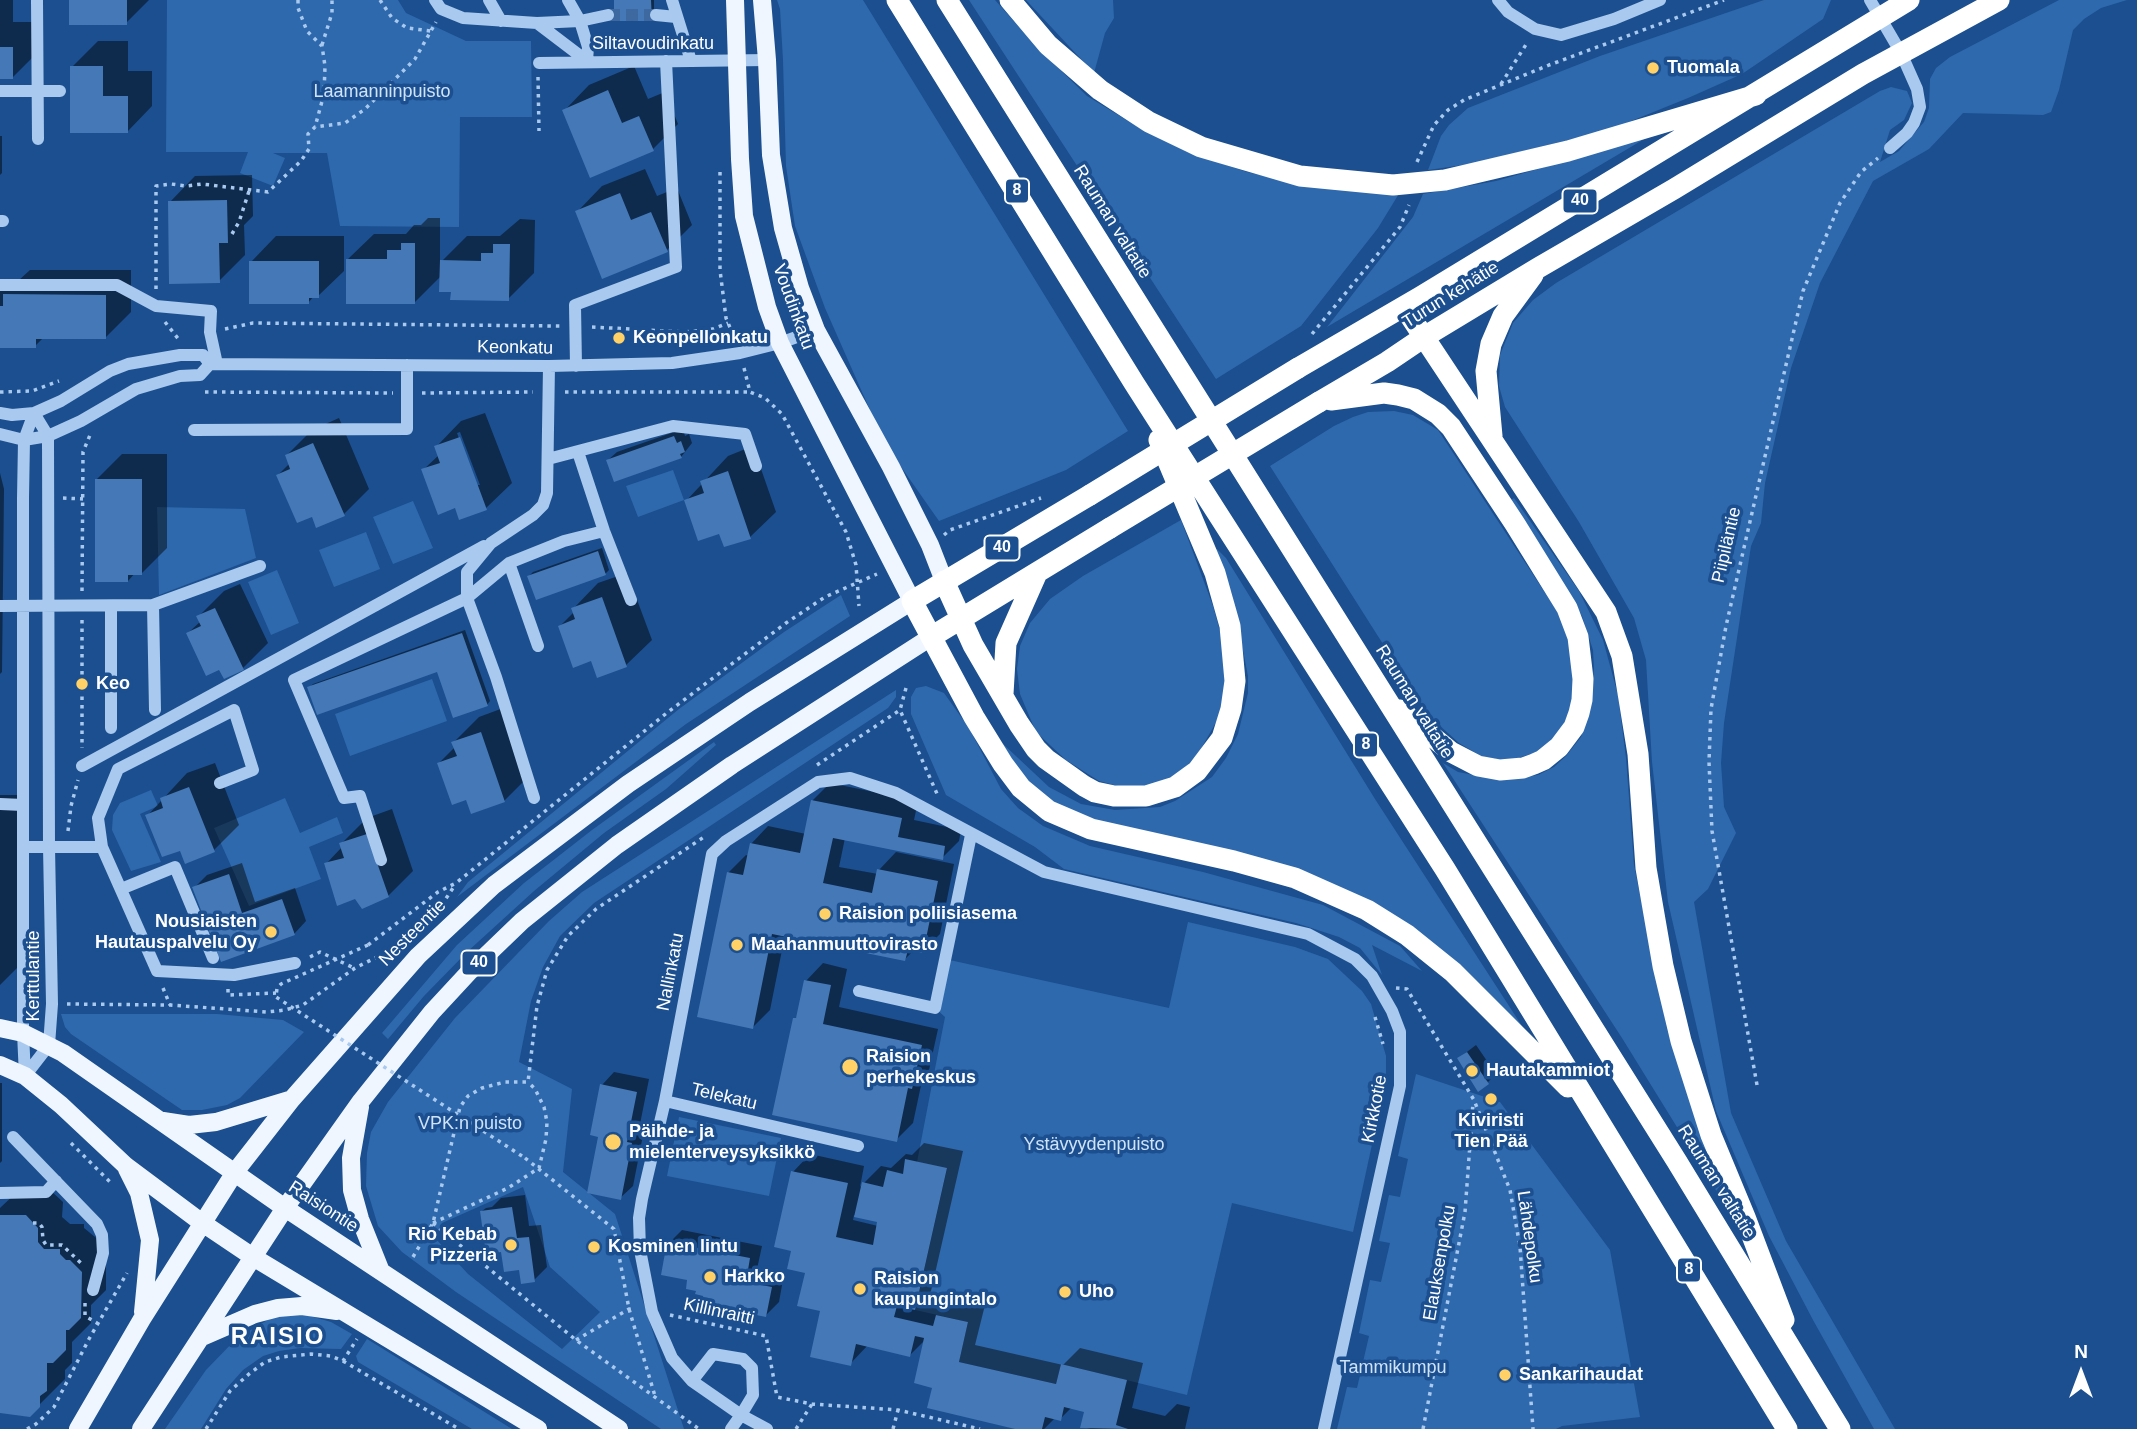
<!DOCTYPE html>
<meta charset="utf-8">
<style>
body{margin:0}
#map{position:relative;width:2137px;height:1429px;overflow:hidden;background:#1b4f8f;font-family:Helvetica,sans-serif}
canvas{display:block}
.north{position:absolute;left:2046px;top:1338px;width:70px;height:70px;-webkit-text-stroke:5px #1b4f8f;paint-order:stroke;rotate:0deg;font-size:19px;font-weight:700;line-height:28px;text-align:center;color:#fff}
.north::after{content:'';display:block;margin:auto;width:24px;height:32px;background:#fff;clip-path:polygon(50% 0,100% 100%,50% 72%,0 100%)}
</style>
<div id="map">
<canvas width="2137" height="1429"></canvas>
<div class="north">N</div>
</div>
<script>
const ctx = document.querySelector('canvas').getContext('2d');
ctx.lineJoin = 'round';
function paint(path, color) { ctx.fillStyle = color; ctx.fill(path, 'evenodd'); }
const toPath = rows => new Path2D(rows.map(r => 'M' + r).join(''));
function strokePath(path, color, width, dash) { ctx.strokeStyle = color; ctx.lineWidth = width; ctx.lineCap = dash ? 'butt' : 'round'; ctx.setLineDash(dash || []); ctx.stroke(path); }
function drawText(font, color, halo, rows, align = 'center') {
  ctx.font = font + ' Helvetica,sans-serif'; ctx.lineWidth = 7; ctx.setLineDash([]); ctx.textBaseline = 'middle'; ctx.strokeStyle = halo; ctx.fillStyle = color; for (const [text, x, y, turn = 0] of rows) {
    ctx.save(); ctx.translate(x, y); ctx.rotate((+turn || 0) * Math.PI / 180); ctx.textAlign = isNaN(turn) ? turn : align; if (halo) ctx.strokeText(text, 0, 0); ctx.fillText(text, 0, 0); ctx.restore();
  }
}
const green = toPath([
 [167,0,398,0,406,13,466,41,531,41,532,117,460,117,459,227,340,226,327,153,273,153,285,158,273,186,240,173,248,152,166,152],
 [777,0,863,0,1128,431,1066,470,939,521,885,444,825,308,795,226,786,166,783,60,780,9],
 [969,0,995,0,1037,47,1087,96,1138,127,1187,152,1247,172,1295,183,1400,192,1378,228,1301,326,1216,379],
 [1026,0,1113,0,1114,18,1105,33,1094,73],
 [1764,0,1831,0,1823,19,1742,74,1688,98,1609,130,1470,164,1428,170,1441,136,1449,125,1468,108,1600,56],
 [2059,0,2127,0,2101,8,2084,19,2073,30,2059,90,2051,112,2043,115,1963,113,1929,149,1873,181,1820,283,1791,368,1765,483,1761,523,1751,546,1724,723,1721,763,1724,807,1736,833,1708,889,1694,902,1731,1113,1786,1241,1895,1429,1874,1429,1813,1320,1769,1236,1716,1111,1668,902,1652,762,1646,660,1634,618,1579,522,1505,407,1499,386,1500,355,1513,323,1533,300,1556,283,1880,91,1891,87,1907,91,1912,103,1904,120,1890,130,1880,162,1899,151,1924,122,1929,108,1930,79,1936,68,1950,57],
 [1646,138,1327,327,1413,217,1423,194,1496,181],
 [1394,411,1413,415,1438,430,1559,614,1574,649,1572,703,1560,734,1538,752,1508,761,1481,756,1459,743,1428,715,1270,466,1334,426,1353,417,1368,412],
 [673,470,684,500,638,517,626,486],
 [1514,498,1579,591,1603,640,1618,695,1626,758,1634,865,1667,1029,1683,1080,1738,1226,1622,1038,1443,763,1458,772,1500,780,1538,775,1554,767,1566,756,1581,737,1588,715,1594,669,1593,650,1582,616,1511,500],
 [413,501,433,548,393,564,373,517],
 [157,507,245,509,256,558,159,595],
 [1181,520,1213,606,1223,642,1226,681,1219,717,1198,754,1182,771,1164,782,1143,788,1122,787,1099,781,1066,760,1036,732,1020,694,1017,669,1020,646,1030,623,1050,599,1083,576],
 [366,532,380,569,334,587,319,550],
 [1217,549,1226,558,1375,799,1522,1026,1401,921,1128,833,1035,795,1002,743,1049,787,1081,804,1115,810,1160,807,1175,801,1212,777,1226,758,1238,734,1248,693,1248,676,1232,594,1215,550],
 [277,570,299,623,271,635,248,582],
 [841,595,850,616,686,724,457,897,468,882,679,709,784,632],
 [432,679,447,721,350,756,335,714],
 [926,686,944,693,969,728,1001,789,1018,808,1043,826,1090,846,1203,872,1323,905,1400,946,1422,971,1372,945,1382,975,1360,948,1339,937,1296,923,1064,869,1035,847,946,795,911,714,911,697,916,688],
 [896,690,896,697,888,708,594,903,560,936,543,967,531,1001,519,1062,572,1089,563,1172,615,1214,684,1429,661,1429,456,1292,402,1252,378,1226,366,1186,367,1153,371,1132,388,1102,455,1018,549,921,582,892],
 [523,1187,550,1267,600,1312,562,1349,468,1274,436,1239,442,1223],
 [714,742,716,745,666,789,604,833,534,891,467,952,424,996,388,1039,382,1033,457,945,524,883,592,830],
 [151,790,158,806,140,814,161,862,131,871,112,830,113,815,120,803],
 [285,798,300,833,337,817,343,833,309,847,321,879,249,906,214,828],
 [1188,922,1295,947,1328,959,1362,991,1371,1004,1386,1056,1386,1080,1353,1232,1232,1203,1187,1395,1061,1364,1056,1384,959,1362,968,1322,915,1310,947,1169,917,1162,945,1017,935,1008,945,959,1169,1008],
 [61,1014,217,1014,283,1020,304,1032,240,1098,227,1105,202,1110,182,1110,71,1034,65,1027],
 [1416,1074,1500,1102,1610,1250,1640,1417,1562,1426,1556,1429,1337,1429,1347,1387,1357,1388,1369,1336,1359,1333,1370,1280,1381,1282,1390,1243,1379,1241,1389,1195,1400,1197,1408,1159,1398,1156],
 [679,1117,781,1138,769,1196,667,1176],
 [300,1313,331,1322,352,1334,341,1349,300,1348,279,1351,263,1356,243,1370,226,1389,201,1429,165,1429,206,1370,237,1338,271,1318],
 [367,1339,512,1429,472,1429,358,1362,356,1356]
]);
const shadow = toPath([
 [0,0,13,0,13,22,38,22,38,52,12,78,0,78],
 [70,0,149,0,126,23],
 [616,0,654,0,654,15],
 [98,41,128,41,128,71,152,71,152,106,127,132,72,67],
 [634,66,648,99,665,92,678,124,653,149,564,111,589,85],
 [0,136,2,136,2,173,0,175],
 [645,169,657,196,677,188,692,225,667,250,577,212,602,186],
 [252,175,253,216,244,225,245,255,219,281,170,202,195,176],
 [428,218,440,218,440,263,467,236,500,236,520,219,535,220,534,273,508,299,452,291,441,276,414,303,348,259,374,234,406,234,414,225,421,225],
 [276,236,344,236,344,271,318,296,314,296,308,303,251,262],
 [30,270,131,270,131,312,106,337,44,337,35,346,0,346,0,281,18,281],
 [485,413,512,483,486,508,456,506,423,470,439,455,436,447,461,421],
 [460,432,480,485,476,485,457,433],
 [339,418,369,489,344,514,312,514,278,475,290,463,287,455,312,430],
 [683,429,685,436,689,434,692,443,681,457,608,460,617,452],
 [753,446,776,512,750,537,725,545,720,532,686,501,728,456],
 [122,454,167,454,167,548,142,573,135,573,128,581,97,479],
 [0,473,4,489,2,672,0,674],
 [602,548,609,570,606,573,537,597,529,576,533,572],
 [627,573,652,640,626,665,592,659,560,626,574,612,573,609,598,583],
 [240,584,268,643,243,668,220,667,188,633,201,621,198,617,224,591],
 [465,630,490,701,487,705,438,670,309,688,313,684],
 [506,707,530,775,504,801,467,798,439,763,455,747,454,742,479,717],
 [215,763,239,825,214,850,181,848,148,815,187,773],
 [830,783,918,801,914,820,961,830,959,841,942,858,845,838,839,867,878,874,879,870,896,852,954,864,940,934,923,951,915,949,905,959,785,935,770,1010,753,1027,728,873,746,855,749,856,751,844,768,826,806,834,813,800],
 [0,795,20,795,21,964,0,985],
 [392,809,413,871,388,896,326,864,342,847,341,844,367,818],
 [242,863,255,902,295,888,306,921,294,934,222,959,194,888,207,875],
 [823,963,847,969,839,1007,938,1029,929,1070,923,1076,913,1123,896,1140,795,1019,799,1014,806,981],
 [1476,1045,1496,1074,1488,1082,1459,1058],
 [614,1072,649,1079,639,1129,644,1130,633,1186,620,1198,602,1085],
 [0,1083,2,1083,2,1161,0,1163],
 [924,1143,963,1151,931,1291,920,1303,945,1308,955,1298,985,1305,975,1345,1063,1365,1080,1348,1143,1363,1132,1408,1165,1416,1177,1404,1190,1407,1185,1429,1091,1429,1082,1427,1086,1411,1072,1407,1060,1419,1055,1418,1044,1429,1023,1429,934,1387,926,1339,910,1355,868,1345,850,1364,822,1310,807,1271,793,1249,793,1172,810,1154,864,1166,860,1187,881,1166,891,1168,906,1154,912,1155],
 [854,1215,879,1221,878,1226,853,1220],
 [18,1191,51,1191,63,1202,62,1217,70,1224,84,1224,84,1228,106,1246,106,1290,91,1305,91,1323,72,1342,72,1363,65,1370,65,1379,29,1415,0,1412,0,1208],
 [525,1195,529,1226,541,1225,547,1267,534,1280,503,1250,482,1211,486,1208,492,1207,501,1198],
 [682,1230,762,1246,757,1269,784,1274,779,1302,766,1315,705,1295,689,1279,669,1243]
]);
const building = toPath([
 [69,0,127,0,127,25,69,25],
 [614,0,651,0,652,21,614,21],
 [0,47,13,47,13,79,0,79],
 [70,66,103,66,103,96,128,96,128,133,70,133],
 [608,90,622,123,639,116,654,151,590,178,562,110],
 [620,193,631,220,651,212,668,252,602,279,575,211],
 [227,200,228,243,219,243,220,283,169,284,168,201],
 [401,243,415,243,415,304,346,304,346,259,387,259,387,250,401,250],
 [493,244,510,244,509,301,450,300,451,292,439,292,440,260,481,261,481,253,493,253],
 [249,261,319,261,319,298,309,298,309,304,249,304],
 [3,294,106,295,106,339,36,339,36,348,0,348,0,306,3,306],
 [674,436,677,443,681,441,685,452,680,454,682,458,614,482,606,460],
 [460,437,487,510,459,520,455,508,438,515,421,469,440,463,434,446],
 [313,443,345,516,316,528,312,517,297,523,276,475,290,469,285,455],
 [728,471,751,539,724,547,719,534,698,541,684,500,704,493,700,481],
 [95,479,142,479,142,575,128,575,128,582,95,582],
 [598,551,606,575,536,600,527,576],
 [602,597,627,667,597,678,591,661,573,668,558,626,575,619,571,608],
 [215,608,244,670,224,679,219,670,206,676,186,633,201,626,196,616],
 [462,633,488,706,453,718,437,672,317,715,307,687],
 [481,732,505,802,471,814,466,800,452,805,437,763,457,756,451,742],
 [189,787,215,852,185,864,180,851,162,857,145,815,163,808,160,798],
 [811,800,902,818,898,837,945,846,943,860,833,838,823,883,872,893,877,869,938,881,923,953,908,950,905,961,772,934,753,1029,697,1017,727,872,743,875,750,843,800,853],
 [367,834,389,897,362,909,355,899,337,906,324,863,344,858,339,843],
 [229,874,242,913,282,899,295,935,221,962,192,887],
 [804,980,831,985,823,1024,922,1045,912,1089,908,1088,897,1142,772,1115,793,1018,796,1018],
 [1467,1052,1489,1084,1478,1092,1457,1058],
 [600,1084,637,1092,627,1142,632,1143,621,1200,587,1193,598,1137,590,1135],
 [905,1159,947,1168,915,1310,897,1306,894,1317,933,1326,936,1315,968,1322,959,1362,1056,1384,1061,1364,1127,1380,1116,1425,1128,1429,1080,1428,1084,1412,1064,1407,1061,1421,1045,1417,1042,1429,1015,1429,927,1408,932,1388,914,1383,924,1338,915,1336,910,1357,856,1344,851,1366,810,1357,820,1311,797,1306,805,1273,787,1269,791,1251,774,1247,791,1171,848,1183,836,1237,873,1245,877,1222,854,1217,862,1182,883,1187,887,1170,903,1174],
 [512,1207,517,1238,529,1237,535,1282,521,1284,519,1270,504,1272,501,1252,486,1254,480,1211],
 [0,1215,26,1215,38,1228,38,1242,44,1249,60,1249,60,1254,66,1260,70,1260,82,1272,81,1318,69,1330,66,1330,66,1350,53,1363,47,1363,47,1391,40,1396,40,1407,30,1417,0,1413],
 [667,1242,750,1258,746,1282,772,1287,766,1317,702,1304,703,1296,695,1294,696,1291,686,1289,687,1280,661,1275]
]);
const minorTunnel = toPath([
 [608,15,656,15]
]);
const path = toPath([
 [298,0,298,8,307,31,322,46,325,66,324,94,315,127],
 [380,0,392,18,407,28,431,31],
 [322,45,332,13,332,0],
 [538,77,539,131],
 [1501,84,1527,43],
 [1417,162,1434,125,1448,110,1464,100,1549,65,1724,0],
 [720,172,720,270,726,318,734,337],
 [232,234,239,222,250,188],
 [156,289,156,186,171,184,186,186,202,184,268,192,301,161,309,149,308,134,315,127,345,123,365,109,415,59,436,22],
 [165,322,180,341],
 [592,327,685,332,713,329,728,323],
 [225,329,253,323,560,326],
 [1312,334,1400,227,1409,205],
 [744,368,750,392,765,398,782,414,846,532,856,565,859,606],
 [0,392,32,391,59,381],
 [205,392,393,393],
 [565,392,750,392],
 [422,393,533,392],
 [63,498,83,499],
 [944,535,950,530,1041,498],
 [82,591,83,452,90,435],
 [82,620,82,748],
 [906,688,900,710,938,796],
 [817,765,900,710],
 [68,831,71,806,78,780],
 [368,945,438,892,456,883,668,712,786,623,825,597,877,574],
 [310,957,320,952,354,968],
 [163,988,170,1005],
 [1396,988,1407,989,1474,1100,1510,1190,1520,1247,1533,1429],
 [228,989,228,995,276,993],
 [67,1004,170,1005,267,1012,285,1010,303,1005,355,968,381,955,408,935,445,900,455,885],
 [1375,1017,1383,1044],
 [1757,1085,1712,831,1709,762,1711,709,1726,626,1803,291,1840,203,1861,172,1878,158],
 [71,1143,112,1184],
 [525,1158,614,1229,629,1309,655,1396],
 [33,1223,39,1223,42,1227,43,1240,46,1245,62,1245,83,1265],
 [433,1223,576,1340,699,1429],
 [433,1223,508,1188,539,1168,546,1139,547,1122,544,1107,535,1089,528,1082],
 [413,1257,433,1223,460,1107,468,1096,482,1088,505,1082,528,1082,537,1006,547,970,568,936,596,909,704,837],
 [85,1303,85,1316,97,1323],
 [670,1315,766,1336,777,1397,812,1404,898,1410,980,1429],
 [576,1340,629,1309,635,1310],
 [343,1361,459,1429],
 [27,1429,36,1424,54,1407,89,1339,127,1273],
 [206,1429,230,1391,249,1374,265,1362,281,1357,311,1354,331,1356,343,1361,357,1339],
 [796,1429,812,1404],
 [893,1429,898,1410],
 [1423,1429,1465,1212,1473,1103]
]);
const minor = toPath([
 [37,0,38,139],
 [435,0,441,9,463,18,537,23,580,21,608,15],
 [489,0,501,21],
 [568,0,580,21,588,47,587,61],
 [672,0,691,61],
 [1498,0,1508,12,1535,29,1561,35,1614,19,1660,0],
 [1870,0,1901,53,1917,89,1920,107,1914,123,1907,133,1890,148],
 [656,15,676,17],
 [537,23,587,61],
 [539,63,767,60],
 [0,91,60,91],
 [0,221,3,221],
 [0,285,117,285,156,306,211,311,210,332,217,364],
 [576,366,575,305,676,267,666,61],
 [0,413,12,415,34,413,61,401,110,371,128,364,180,355,203,355,210,364],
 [194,430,407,429,407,365],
 [0,434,24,440,48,436,81,421,136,389,180,376,200,375,210,364,549,366,672,363,740,353,780,343,816,330],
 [578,452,604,531,631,600],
 [548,459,673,426,745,434,756,466],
 [153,605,155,710],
 [0,606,153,605,260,566],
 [111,606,111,728],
 [538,646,509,563,564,541,604,531],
 [82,766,484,546],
 [534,798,496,677,467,598,467,572,491,543,533,515,543,505,547,493,549,366],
 [0,804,23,805],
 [23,847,102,847,157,971,234,975,295,963],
 [102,847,98,818,118,769,234,710,253,770,220,783],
 [381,860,360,796,344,798,294,680,467,598,509,563],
 [121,889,175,867,213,958],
 [859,991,935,1008,971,835],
 [25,1076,49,1045,52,1004,49,847,48,436,34,413],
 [25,1076,23,1033,23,498,24,440,34,413],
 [665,1101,858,1146],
 [13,1137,97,1224,102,1235,103,1253,93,1290],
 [0,1193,46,1192,56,1181],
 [692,1381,713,1354,743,1359,752,1368,753,1395,741,1415,767,1429],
 [731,1429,741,1415,692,1381,672,1358,652,1312,640,1250,639,1218,642,1199,665,1101,712,854,726,841,818,782,850,778,896,793,1044,872,1308,934,1355,959,1372,976,1392,1011,1400,1032,1400,1086,1324,1429]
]);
const major = toPath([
 [762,0,767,60,771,155,783,228,800,288,816,330,891,467,930,545,944,581],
 [0,1028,23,1033,63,1053,285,1208,619,1429],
 [0,1065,25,1076,61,1105,126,1166,201,1222,253,1257,538,1429],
 [360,1107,351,1158,352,1190,360,1219,380,1269],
 [163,1121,189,1125,216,1122,292,1099],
 [127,1169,139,1193,150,1240,143,1312],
 [202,1337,255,1314,278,1308,302,1306,337,1311],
 [78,1429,142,1319,235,1172,292,1099,418,956,494,885,628,784,750,702,912,601,780,343,767,307,744,216,740,159,735,0],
 [141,1429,285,1208,361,1101,432,1012,470,971,522,921,617,845,732,765,931,637]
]);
const highway = toPath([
 [897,0,1134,383,1445,869,1787,1429],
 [947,0,1676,1160,1840,1429],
 [1010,0,1048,45,1100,90,1149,122,1201,147,1300,176,1393,185,1445,180,1568,151,1756,95],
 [1404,307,1606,612,1622,656,1638,754,1646,868,1663,966,1681,1041,1711,1135,1745,1217,1784,1320],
 [1298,368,1420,297,1909,0],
 [1331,400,1384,393,1398,395,1414,399,1438,414,1451,427,1515,524,1567,608,1578,637,1583,679,1582,700,1579,713,1574,727,1559,747,1543,760,1534,764,1523,768,1500,770,1478,766,1451,752,1400,710],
 [1319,402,1387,362,1424,337,1538,268,1674,189,1863,74,1999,0],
 [1492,436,1486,371,1491,344,1503,316,1533,275],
 [1090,495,912,601,974,717,1003,764,1021,788,1049,811,1091,829,1234,861,1295,878,1367,910,1407,935,1453,972,1568,1087],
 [944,581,973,645,1019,724,1036,749,1046,759,1084,786,1095,792,1114,796,1146,796,1175,787,1197,771,1222,738,1231,709,1235,681,1230,626,1215,573,1159,440],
 [931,637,1110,528],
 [1003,694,1006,643,1037,573]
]);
const pathBridge = toPath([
 [368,945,281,984,277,988,276,997,525,1158]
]);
const highwayBridge = toPath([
 [1090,495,1298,368],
 [1110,528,1319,402]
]);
const markers = [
 [1653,68,7,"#ffd166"],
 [619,338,7,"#ffd166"],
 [82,684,7,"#ffd166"],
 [825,914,7,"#ffd166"],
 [271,932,7,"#ffd166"],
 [737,945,7,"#ffd166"],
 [850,1067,9,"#ffd166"],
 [1472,1071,7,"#ffd166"],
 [1491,1099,7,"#ffd166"],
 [613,1142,9,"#ffd166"],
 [511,1245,7,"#ffd166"],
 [594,1247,7,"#ffd166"],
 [710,1277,7,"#ffd166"],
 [860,1289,7,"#ffd166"],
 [1065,1292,7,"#ffd166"],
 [1505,1375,7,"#ffd166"]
];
const shields = [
 [1017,191,24],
 [1580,201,35],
 [1002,548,35],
 [1366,745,24],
 [479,963,35],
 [1689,1270,24]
];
const shieldNames = [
 ["8",1017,191],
 ["40",1580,201],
 ["40",1002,548],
 ["8",1366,745],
 ["40",479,963],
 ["8",1689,1270]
];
const streetNames = [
 ["Siltavoudinkatu",653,44],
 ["Rauman valtatie",1112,222,58],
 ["Turun kehätie",1451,295,-32],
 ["Voudinkatu",793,307,70],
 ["Keonkatu",515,348,1],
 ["Piipiläntie",1727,545,-77],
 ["Rauman valtatie",1414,702,58],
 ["Nesteentie",413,933,-45],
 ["Nallinkatu",671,972,-79],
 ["Kerttulantie",34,976,-90],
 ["Telekatu",724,1097,13],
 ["Kirkkotie",1375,1109,-79],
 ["Rauman valtatie",1716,1182,58],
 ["Raisiontie",323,1207,33],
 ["Lähdepolku",1529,1237,82],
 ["Elauksenpolku",1440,1263,-80],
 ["Killinraitti",719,1312,12]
];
const poiNames = [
 ["Tuomala",1667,68],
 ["Keonpellonkatu",633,338],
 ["Keo",96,684],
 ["Raision poliisiasema",839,914],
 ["Nousiaisten",257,922,"right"],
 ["Hautauspalvelu Oy",257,943,"right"],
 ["Maahanmuuttovirasto",751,945],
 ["Raision",866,1057],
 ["perhekeskus",866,1078],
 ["Hautakammiot",1486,1071],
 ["Kiviristi",1491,1121,"center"],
 ["Tien Pää",1491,1142,"center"],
 ["Päihde- ja",629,1132],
 ["mielenterveysyksikkö",629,1153],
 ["Rio Kebab",497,1235,"right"],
 ["Pizzeria",497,1256,"right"],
 ["Kosminen lintu",608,1247],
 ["Harkko",724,1277],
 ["Raision",874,1279],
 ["kaupungintalo",874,1300],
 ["Uho",1079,1292],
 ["Sankarihaudat",1519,1375]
];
const parkNames = [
 ["Laamanninpuisto",382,92],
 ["VPK:n puisto",470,1124],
 ["Ystävyydenpuisto",1094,1145],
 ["Tammikumpu",1393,1368]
];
const districtNames = [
 ["RAISIO",278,1337]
];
paint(green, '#2e69ad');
paint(shadow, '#0007');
paint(building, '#4478b7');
strokePath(minorTunnel, '#3d69a0', 12, [12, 6]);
strokePath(path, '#a9c9ee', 3.5, [3.5, 5]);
strokePath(minor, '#a9c9ee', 12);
strokePath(major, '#f0f6ff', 18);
strokePath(highway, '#fff', 21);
strokePath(pathBridge, '#a9c9ee', 3.5, [3.5, 5]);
strokePath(highwayBridge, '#fff', 21);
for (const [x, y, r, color] of markers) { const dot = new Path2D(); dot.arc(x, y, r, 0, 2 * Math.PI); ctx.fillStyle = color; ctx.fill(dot); strokePath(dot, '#1b4f8f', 2.5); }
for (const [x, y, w] of shields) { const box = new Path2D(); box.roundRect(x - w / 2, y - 12.5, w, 25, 5); ctx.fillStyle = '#1b4f8f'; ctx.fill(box); strokePath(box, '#fff', 2); }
drawText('bold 16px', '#fff', null, shieldNames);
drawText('18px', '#fff', '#1b4f8f', streetNames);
drawText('bold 18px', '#fff', '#1b4f8f', poiNames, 'left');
drawText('18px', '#cfe3fa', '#1b4f8f', parkNames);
ctx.letterSpacing = '2px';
drawText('bold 24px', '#fff', '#1b4f8f', districtNames);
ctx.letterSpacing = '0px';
</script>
